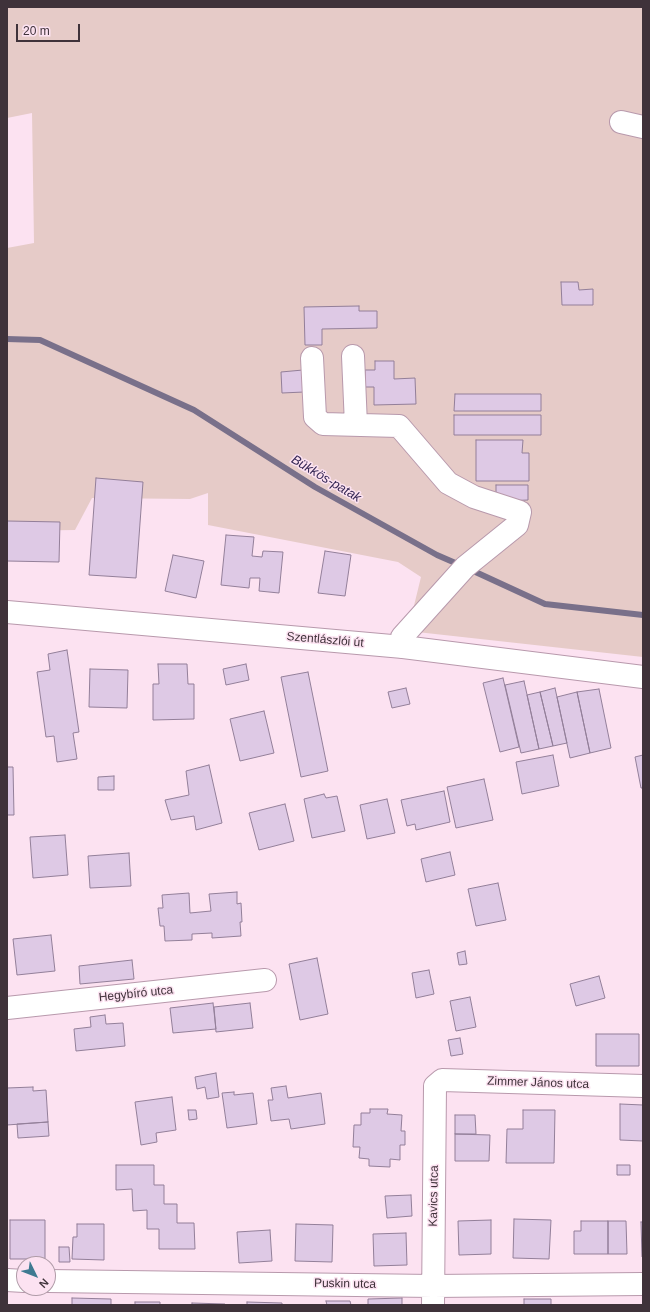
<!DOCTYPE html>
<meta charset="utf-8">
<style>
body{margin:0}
#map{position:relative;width:650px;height:1312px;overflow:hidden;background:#fce2f1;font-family:Arial,sans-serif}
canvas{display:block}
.frame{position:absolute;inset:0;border:8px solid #3f323a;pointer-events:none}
.north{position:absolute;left:16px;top:1256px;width:40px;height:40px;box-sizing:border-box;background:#fce2f1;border:1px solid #b09ca8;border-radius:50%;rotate:133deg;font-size:11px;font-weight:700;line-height:16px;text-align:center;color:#3f323a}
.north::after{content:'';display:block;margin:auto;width:14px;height:18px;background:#3e7a91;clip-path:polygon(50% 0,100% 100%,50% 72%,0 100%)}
.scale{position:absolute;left:16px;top:24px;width:64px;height:18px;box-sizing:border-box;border:2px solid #3f323a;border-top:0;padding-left:5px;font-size:12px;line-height:14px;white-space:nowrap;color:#3f323a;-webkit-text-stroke:3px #fce2f1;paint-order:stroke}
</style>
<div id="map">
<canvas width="650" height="1312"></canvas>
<div class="frame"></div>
<div class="north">N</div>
<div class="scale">20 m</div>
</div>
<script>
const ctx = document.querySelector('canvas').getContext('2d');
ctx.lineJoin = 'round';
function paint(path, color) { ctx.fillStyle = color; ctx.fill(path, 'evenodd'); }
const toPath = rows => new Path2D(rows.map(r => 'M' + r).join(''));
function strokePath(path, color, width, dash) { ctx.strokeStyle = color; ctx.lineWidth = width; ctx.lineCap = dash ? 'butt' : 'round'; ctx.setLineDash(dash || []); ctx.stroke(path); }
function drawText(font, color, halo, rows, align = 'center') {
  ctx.font = font + ' Arial,sans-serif'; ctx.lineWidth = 3; ctx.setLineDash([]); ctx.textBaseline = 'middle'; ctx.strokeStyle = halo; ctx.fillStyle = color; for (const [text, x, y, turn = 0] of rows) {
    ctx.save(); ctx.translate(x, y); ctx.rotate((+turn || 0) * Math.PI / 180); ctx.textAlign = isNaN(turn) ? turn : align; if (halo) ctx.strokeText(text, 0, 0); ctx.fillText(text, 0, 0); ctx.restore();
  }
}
const green = toPath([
 [7,7,643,7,643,657,417,632,410,622,421,577,398,562,208,525,208,493,190,499,92,498,75,530,7,531,7,248,34,243,32,113,7,118]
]);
const stream = toPath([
 [7,339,40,340,194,410,315,487,437,555,460,565],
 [469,569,545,604,643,615]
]);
const building = toPath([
 [561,282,578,282,579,290,593,289,593,305,562,305,561,282],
 [359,306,359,311,377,311,377,328,322,329,322,345,305,345,304,307,359,306],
 [375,361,394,361,394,379,415,378,416,404,374,405,374,387,365,387,365,370,375,370,375,361],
 [303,370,304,392,282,393,281,372,303,370],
 [455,394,541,394,541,411,454,411,455,394],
 [454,415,541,415,541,435,454,435,454,415],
 [476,440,523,440,522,453,529,453,529,481,476,481,476,440],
 [96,478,143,482,136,578,89,575,96,478],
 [496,485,528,485,528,500,503,501,496,496,496,485],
 [7,521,60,522,59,562,7,561,7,521],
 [226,535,254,537,252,556,262,557,263,551,283,552,279,593,259,591,260,578,250,578,249,588,221,585,226,535],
 [325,551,351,555,345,596,318,593,325,551],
 [173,555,204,561,196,598,165,591,173,555],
 [67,650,79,732,73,733,77,759,57,762,54,736,46,737,37,672,50,670,48,654,67,650],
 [158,664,187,664,188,684,194,684,194,719,153,720,153,684,159,684,158,664],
 [246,664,249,680,226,685,223,669,246,664],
 [90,669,128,670,127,708,89,707,90,669],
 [308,672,328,771,301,777,281,677,308,672],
 [503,678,519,747,500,752,483,683,503,678],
 [524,681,539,749,521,753,505,685,524,681],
 [406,688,410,704,392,708,388,692,406,688],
 [555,688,567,743,553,746,540,692,555,688],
 [599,689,611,748,590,753,577,692,599,689],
 [540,692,553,746,539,749,527,695,540,692],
 [577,692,590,753,570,758,557,697,577,692],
 [264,711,274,753,240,761,230,719,264,711],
 [553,755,559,786,522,794,516,762,553,755],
 [643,755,643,788,641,788,635,757,643,755],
 [209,765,222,823,196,830,194,816,171,820,165,800,189,795,186,771,209,765],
 [7,767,13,767,14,815,7,815,7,767],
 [114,776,114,790,98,790,98,777,114,776],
 [484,779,493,820,456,828,447,787,484,779],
 [444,791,450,822,416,830,415,824,407,826,401,800,444,791],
 [324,794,326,798,337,796,345,831,312,838,304,799,324,794],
 [387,799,395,833,367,839,360,805,387,799],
 [285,804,294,841,259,850,249,813,285,804],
 [65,835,68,875,33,878,30,837,65,835],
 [450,852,455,875,426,882,421,859,450,852],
 [129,853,131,886,90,888,88,856,129,853],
 [498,883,506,920,476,926,468,889,498,883],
 [237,892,237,904,241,903,242,922,240,922,241,936,212,938,212,933,192,934,192,940,165,941,164,926,160,926,158,908,163,908,162,895,189,893,190,913,211,911,209,894,237,892],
 [51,935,55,971,17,975,13,939,51,935],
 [465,951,467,964,459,965,457,953,465,951],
 [317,958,328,1014,300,1020,289,964,317,958],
 [132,960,134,979,80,984,79,966,132,960],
 [429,970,434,994,416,998,412,973,429,970],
 [599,976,605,998,576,1006,570,984,599,976],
 [470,997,476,1027,456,1031,450,1001,470,997],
 [213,1003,216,1029,173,1033,170,1008,213,1003],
 [250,1003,253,1028,216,1032,214,1007,250,1003],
 [105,1015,106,1024,123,1023,125,1046,76,1051,74,1029,91,1027,90,1017,105,1015],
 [596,1034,639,1034,639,1066,596,1066,596,1034],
 [460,1038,463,1054,451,1056,448,1040,460,1038],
 [216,1073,219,1097,207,1099,205,1087,197,1089,195,1077,216,1073],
 [286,1086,288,1098,321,1093,325,1124,291,1129,289,1119,271,1121,268,1100,273,1100,271,1088,286,1086],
 [33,1087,33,1091,46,1090,48,1122,7,1125,7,1088,33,1087],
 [234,1092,234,1095,253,1093,257,1124,227,1128,222,1093,234,1092],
 [172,1097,176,1130,156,1133,157,1142,141,1145,135,1102,172,1097],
 [620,1104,643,1105,643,1141,620,1140,620,1104],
 [370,1109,388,1109,387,1114,402,1115,401,1131,405,1131,405,1145,400,1145,400,1160,390,1159,390,1167,369,1166,369,1159,359,1158,360,1147,353,1147,354,1125,361,1125,361,1113,370,1113,370,1109],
 [188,1110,196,1110,197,1119,189,1120,188,1110],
 [523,1110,555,1110,554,1163,506,1163,507,1129,523,1129,523,1110],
 [455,1115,475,1115,476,1134,455,1134,455,1115],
 [48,1122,49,1136,18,1138,17,1124,48,1122],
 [455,1134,490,1135,489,1161,455,1161,455,1134],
 [116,1165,154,1165,154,1185,164,1185,164,1204,177,1204,177,1223,194,1223,195,1249,159,1249,159,1229,147,1229,147,1210,133,1211,132,1189,116,1190,116,1165],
 [617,1165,630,1165,630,1175,617,1175,617,1165],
 [411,1195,412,1216,387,1218,385,1196,411,1195],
 [514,1219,551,1220,549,1259,513,1258,514,1219],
 [10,1220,45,1220,45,1259,10,1259,10,1220],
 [491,1220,491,1254,459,1255,458,1221,491,1220],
 [581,1221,608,1221,608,1254,574,1254,574,1231,581,1231,581,1221],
 [608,1221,626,1221,627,1254,608,1254,608,1221],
 [641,1222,643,1222,643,1257,642,1257,641,1222],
 [77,1224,104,1224,104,1260,72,1259,73,1237,77,1237,77,1224],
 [296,1224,333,1225,332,1262,295,1261,296,1224],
 [270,1230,272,1261,239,1263,237,1232,270,1230],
 [406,1233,407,1265,374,1266,373,1234,406,1233],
 [59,1247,69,1247,70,1262,59,1262,59,1247],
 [72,1298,111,1299,111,1305,72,1305,72,1298],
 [402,1298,402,1305,368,1305,368,1299,402,1298],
 [524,1299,551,1299,551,1305,524,1305,524,1299],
 [326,1301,350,1301,351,1305,327,1305,326,1301],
 [135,1302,160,1302,160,1305,135,1305,135,1302],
 [247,1302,282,1303,282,1305,247,1305,247,1302],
 [192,1303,225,1304,225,1305,192,1305,192,1303]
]);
const minor = toPath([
 [621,122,643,127],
 [353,356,356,425],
 [312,358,315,417,323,424,399,426,448,483,474,497,520,512,517,525,465,567,402,637,403,647],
 [7,1008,265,980],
 [7,1280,24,1281],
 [48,1281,433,1286,643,1284],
 [433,1305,435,1086,442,1080,643,1086]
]);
const major = toPath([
 [7,612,403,647,643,677]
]);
const streetNames = [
 ["Szentlászlói út",325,640,5],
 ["Hegybíró utca",136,994,-6],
 ["Zimmer János utca",538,1083,2],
 ["Kavics utca",434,1196,-89],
 ["Puskin utca",345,1284,1]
];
const waterNames = [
 ["Bükkös-patak",326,479,31]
];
paint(green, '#e6cbc8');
strokePath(stream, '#79708a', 6);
paint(building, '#dec9e5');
strokePath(building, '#937f99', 1);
strokePath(minor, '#b899ac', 24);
strokePath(major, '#b899ac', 24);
strokePath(minor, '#fff', 22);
strokePath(major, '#fff', 22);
drawText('12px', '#3f323a', '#fce2f1', streetNames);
drawText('italic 13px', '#352754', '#fce2f1', waterNames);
</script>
